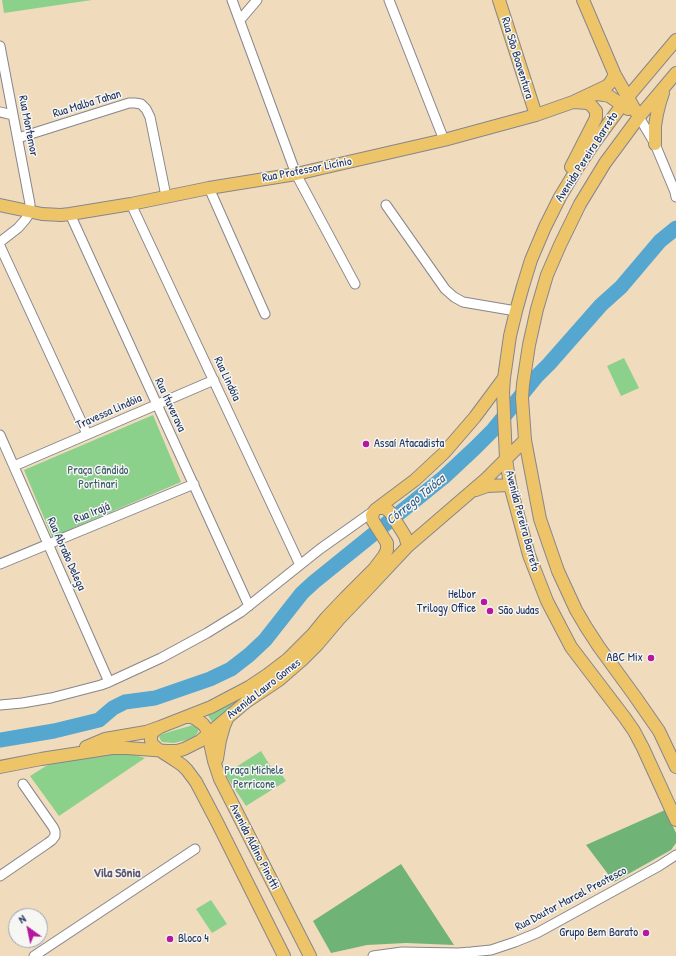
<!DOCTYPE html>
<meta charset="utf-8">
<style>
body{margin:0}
#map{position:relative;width:676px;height:956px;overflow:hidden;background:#f0dcbc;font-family:"Patrick Hand",sans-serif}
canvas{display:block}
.north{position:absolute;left:8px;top:908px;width:40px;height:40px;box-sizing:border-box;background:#f6f6f2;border:1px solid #9ea6b7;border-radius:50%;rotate:327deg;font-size:11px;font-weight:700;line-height:16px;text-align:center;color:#1b2f5e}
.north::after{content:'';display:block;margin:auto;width:14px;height:18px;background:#b5179e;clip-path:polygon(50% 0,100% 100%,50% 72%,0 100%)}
</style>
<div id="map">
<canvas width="676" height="956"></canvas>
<div class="north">N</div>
</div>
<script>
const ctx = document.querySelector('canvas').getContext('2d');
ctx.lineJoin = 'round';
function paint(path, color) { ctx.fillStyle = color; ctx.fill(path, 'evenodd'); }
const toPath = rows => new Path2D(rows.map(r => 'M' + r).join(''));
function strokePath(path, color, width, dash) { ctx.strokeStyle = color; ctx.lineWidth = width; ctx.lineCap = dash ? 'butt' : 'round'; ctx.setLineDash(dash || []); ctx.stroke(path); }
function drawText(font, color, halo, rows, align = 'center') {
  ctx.font = font + ' "Patrick Hand",sans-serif'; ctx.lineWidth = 3; ctx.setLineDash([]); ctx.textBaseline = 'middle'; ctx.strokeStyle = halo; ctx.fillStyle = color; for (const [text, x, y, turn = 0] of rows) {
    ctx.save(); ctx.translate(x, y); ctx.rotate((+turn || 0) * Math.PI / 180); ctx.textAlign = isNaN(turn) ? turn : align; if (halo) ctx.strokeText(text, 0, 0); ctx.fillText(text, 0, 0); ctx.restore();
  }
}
const green = toPath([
 [2,0,92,0,4,13],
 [624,358,639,388,621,396,607,366],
 [153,415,181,482,52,537,24,470],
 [246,695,212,722,207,714],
 [193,725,197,725,199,728,198,732,195,736,186,740,174,743,162,742,160,739,159,736,162,734],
 [261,751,274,772,279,770,286,781,246,806,225,774],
 [106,754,131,754,145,758,59,816,30,776,46,766,63,760],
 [211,900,227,924,212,933,196,909]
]);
const forest = toPath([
 [665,810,676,833,676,843,671,850,614,882,586,845],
 [401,864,454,945,406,943,367,945,331,953,313,921]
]);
const river = toPath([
 [0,740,54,731,99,720,113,708,125,702,155,698,210,679,231,669,249,655,265,640,302,593,314,582,444,477,475,448,493,430,536,377,549,364,601,305,621,287,660,241,676,228]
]);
const minor = toPath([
 [232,0,296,174,355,284],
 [389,0,444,140],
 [240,20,257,0],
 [0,46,30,204,29,214,25,220,18,228,0,242],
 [0,112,13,115],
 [639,117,655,144,675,192,676,197],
 [18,138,129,103,135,103,141,104,146,109,150,117,166,196],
 [209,188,265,314],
 [131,204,300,565],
 [386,205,445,289,454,297,463,302,516,311],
 [70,214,249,606],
 [0,246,87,434],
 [0,435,109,682],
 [14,466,214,380],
 [0,564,194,484],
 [0,705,22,703,51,698,101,685,109,682,161,658,207,633,241,612,320,549,375,510],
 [0,876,48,843,52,840,55,836,55,831,53,827,23,784],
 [34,956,195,849],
 [373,956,402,952,458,953,471,952,491,950,515,942,537,933,659,866,676,855]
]);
const major = toPath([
 [499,0,536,115],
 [583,0,615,75,639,117],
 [676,40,628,97,594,143,578,167,560,197,545,227,531,260,523,286,516,311,510,336,504,378,503,392,506,459,510,485,529,555,547,601,571,647,625,718,634,731,643,748,676,820],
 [676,73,639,117,605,163,580,204,560,245,547,275,537,309,529,345,523,384,522,398,525,440,540,519,558,571,576,610,586,627,599,647,634,695,659,731,676,767],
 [591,95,597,94,604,95,609,96,628,109],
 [655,144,655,126,657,114,660,102,663,93],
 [571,167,596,118,596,111,591,105,587,103,574,102],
 [0,205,42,214,61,215,70,214,131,204,209,188,296,174,444,140,536,115,573,102,607,86,610,83,615,75],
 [476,490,487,486,510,485],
 [378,508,385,508,390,512,405,536,408,546],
 [186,717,191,717,196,719,203,724,206,728,208,734,214,761,220,779,310,956],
 [160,727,154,731,151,735,151,740,152,744,159,750,170,757,182,765,187,770,196,782,217,822,284,956],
 [86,747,105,739,146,732,160,727,211,707,249,687,267,675,288,659,313,634,326,618,345,598,374,569,384,556,387,550,387,543,373,521,372,515,375,510,415,480,444,453,475,417,504,378],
 [217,759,220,740,224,726,227,719],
 [0,767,41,759,112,748,127,748,167,751,177,751,184,749,200,741,246,702,279,680,302,660,317,645,339,619,362,595,408,546,487,478,525,440]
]);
const markers = [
 [366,444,4,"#b5179e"],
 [484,602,4,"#b5179e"],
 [490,611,4,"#b5179e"],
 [651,658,4,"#b5179e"],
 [646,933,4,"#b5179e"],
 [170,939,4,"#b5179e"]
];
const streetNames = [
 ["Rua São Boaventura",517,58,73],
 ["Rua Malba Tahan",87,104,-17],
 ["Rua Montemor",28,126,79],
 ["Avenida Pereira Barreto",587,157,-57],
 ["Rua Professor Licínio",307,170,-11],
 ["Rua Lindóia",227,379,65],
 ["Rua Ituverava",170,405,65],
 ["Travessa Lindóia",109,412,-24],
 ["Rua Irajá",92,513,-22],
 ["Avenida Pereira Barreto",522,521,75],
 ["Rua Abraão Delega",66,554,66],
 ["Avenida Lauro Gomes",264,689,-38],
 ["Avenida Aldino Pinotti",254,847,63],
 ["Rua Doutor Marcel Preotesco",571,899,-28]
];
const poiNames = [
 ["Assaí Atacadista",374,444],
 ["Helbor",476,595,"right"],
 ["Trilogy Office",476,609,"right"],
 ["São Judas",498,611],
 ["ABC Mix",643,658,"right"],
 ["Grupo Bem Barato",638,933,"right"],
 ["Bloco 4",178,939]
];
const parkNames = [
 ["Praça Cândido",98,471],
 ["Portinari",98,485],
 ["Praça Michele",254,771],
 ["Perricone",254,785]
];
const waterNames = [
 ["Córrego Taióca",416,500,-39]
];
const neighbourhoodNames = [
 ["Vila Sônia",117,874]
];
paint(green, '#8bd18b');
paint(forest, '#70b377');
strokePath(river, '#56a7d0', 15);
strokePath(minor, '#86868d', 11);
strokePath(major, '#86868d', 14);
strokePath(minor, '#fff', 9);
strokePath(major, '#eec469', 12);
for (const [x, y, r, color] of markers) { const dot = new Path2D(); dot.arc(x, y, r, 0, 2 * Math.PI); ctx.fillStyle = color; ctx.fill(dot); strokePath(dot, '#f6f6f2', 1.5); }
drawText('12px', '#1b2f5e', '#f6f6f2', streetNames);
drawText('12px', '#1b2f5e', '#f6f6f2', poiNames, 'left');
drawText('12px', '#375869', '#f6f6f2', parkNames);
drawText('italic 13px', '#305986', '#f6f6f2', waterNames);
drawText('bold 13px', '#5d566f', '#f6f6f2', neighbourhoodNames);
</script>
